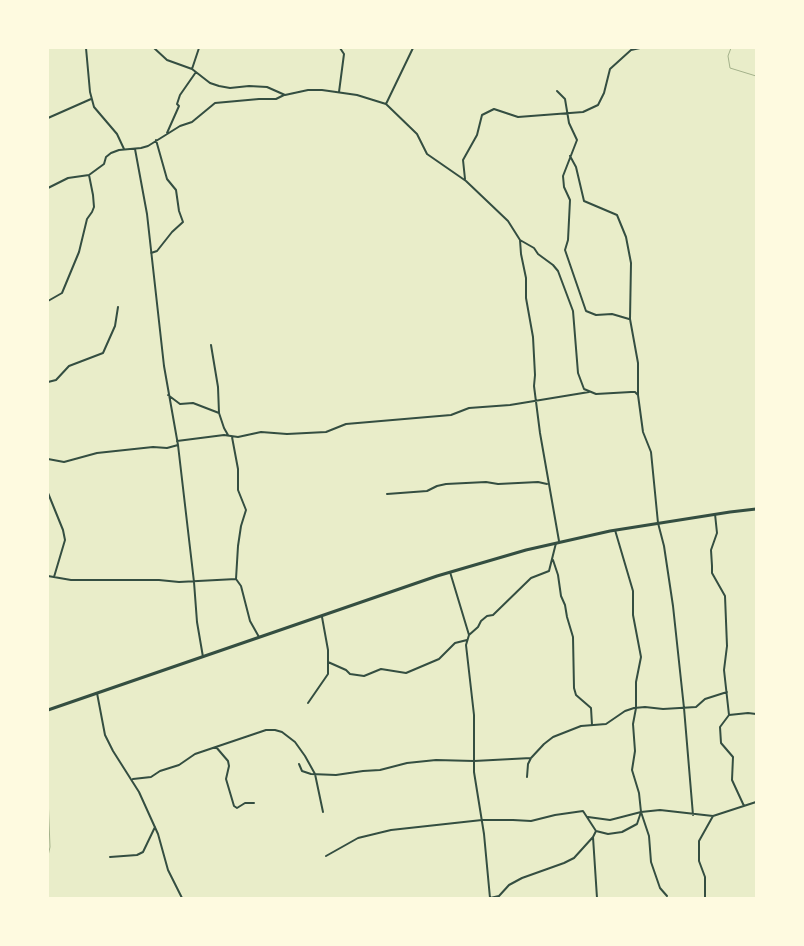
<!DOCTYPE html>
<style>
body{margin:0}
#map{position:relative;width:804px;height:946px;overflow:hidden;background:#e9edc9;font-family:"Roboto Serif",serif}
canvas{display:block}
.frame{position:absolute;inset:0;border:49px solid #fefae0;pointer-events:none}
</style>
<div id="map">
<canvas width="804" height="946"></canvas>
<div class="frame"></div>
</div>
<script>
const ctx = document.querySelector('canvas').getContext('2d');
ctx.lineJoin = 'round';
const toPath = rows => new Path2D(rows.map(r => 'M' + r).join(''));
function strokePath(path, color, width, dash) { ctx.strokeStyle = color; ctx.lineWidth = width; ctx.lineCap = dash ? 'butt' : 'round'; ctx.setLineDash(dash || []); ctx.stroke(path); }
const stream = toPath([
 [731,48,728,56,730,68,756,76],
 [48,796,50,847,48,856]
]);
const minor = toPath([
 [86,48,90,92,94,107,117,134,124,149],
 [154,48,167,60,192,69,210,83,219,86,230,88,249,86,267,87,285,95,308,90,322,90,357,95,386,104,417,134,427,154,466,181,508,221,520,240,534,248,538,254,553,265,558,271,573,311,578,373,584,389,596,394,631,392,635,392,638,395],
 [192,69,199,48],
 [557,91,565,99,569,123,577,140,563,176,564,187,570,200,568,240,565,250,586,311,596,315,612,314,629,319],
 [339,92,344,54,340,48],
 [386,104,413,48],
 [48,118,91,99],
 [167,133,179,106,177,104,180,95,196,72],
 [135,149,147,214,164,366,178,445,194,582,197,622,203,657],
 [570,156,576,167,584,201,617,215,626,237,631,263,630,319,638,363,638,395,643,432,651,452,658,523,664,546,673,606,684,708,693,815],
 [465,179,463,160,477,135,482,115,494,109,518,117,583,112,598,105,604,93,610,69,631,50,640,48],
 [48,188,68,178,89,175,104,164,106,157,111,153,119,150,141,148,148,146,180,126,192,122,215,103,259,99,276,99,284,95],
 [520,240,521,254,526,278,526,298,533,337,535,375,534,386,540,433,559,541],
 [151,253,157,251,172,232,183,222,179,211,176,190,167,179,156,140],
 [48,301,62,293,79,252,87,219,92,212,94,207,93,195,89,175],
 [211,345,218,387,219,413,224,428,228,435],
 [48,382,56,380,69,366,103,353,115,326,118,307],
 [168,395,180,404,193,403,219,413],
 [232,437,238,469,238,490,246,510,241,526,238,546,236,579,241,586,250,621,259,637],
 [177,441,224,435,238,437,261,432,287,434,326,432,346,424,451,415,469,408,510,405,589,392],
 [48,459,64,462,97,453,153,447,167,448,178,445],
 [48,493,63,530,65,540,54,577],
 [387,494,427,491,437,486,446,484,486,482,498,484,538,482,547,484],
 [715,514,717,533,711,550,712,566,712,573,725,596,727,646,724,670,729,715,720,727,721,743,733,757,732,780,744,806],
 [615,530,633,591,633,615,641,657,636,682,636,708,633,724,635,751,632,770,639,793,641,812,649,836,651,862,660,888,667,896],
 [556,543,549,571,531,578,493,615,487,616,481,621,478,627,469,635,466,645,474,715,474,772,484,834,490,898,499,896,509,885,522,878,564,863,574,858,593,837],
 [553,560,558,575,561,596,565,605,567,617,573,637,574,688,576,695,591,708,592,725],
 [450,572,469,635],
 [48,576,71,580,159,580,179,582,236,579],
 [328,662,346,670,350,674,364,676,381,669,406,673,439,659,455,643,467,640],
 [97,693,105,735,113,751,139,792,158,834,168,870,182,898],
 [308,703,328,674,328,650,322,617],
 [729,715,748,713,756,714],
 [216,747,228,761,229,766,226,779,234,806,237,808,245,803,254,803],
 [299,764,302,771,311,774,336,775,363,771,380,770,407,763,436,760,474,761,531,758],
 [527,777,528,764,531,758,544,744,553,737,581,726,606,724,625,711,634,708,645,707,663,709,696,707,705,699,727,692],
 [133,779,151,777,160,771,179,765,195,754,266,730,275,730,282,732,295,742,305,756,315,774,323,812],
 [588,817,610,820,641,812,660,810,713,816,756,802],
 [326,856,358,838,391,830,482,820,513,820,531,821,555,815,583,811,596,831],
 [110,857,137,855,143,852,155,827],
 [597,898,593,837,596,831,608,834,622,832,637,824,641,812],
 [705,898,705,877,699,861,699,841,713,816]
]);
const secondary = toPath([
 [48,710,437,576,526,550,610,531,730,512,756,509]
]);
strokePath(stream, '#a3b18a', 1);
strokePath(minor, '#344e41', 2);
strokePath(secondary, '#344e41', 3);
</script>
